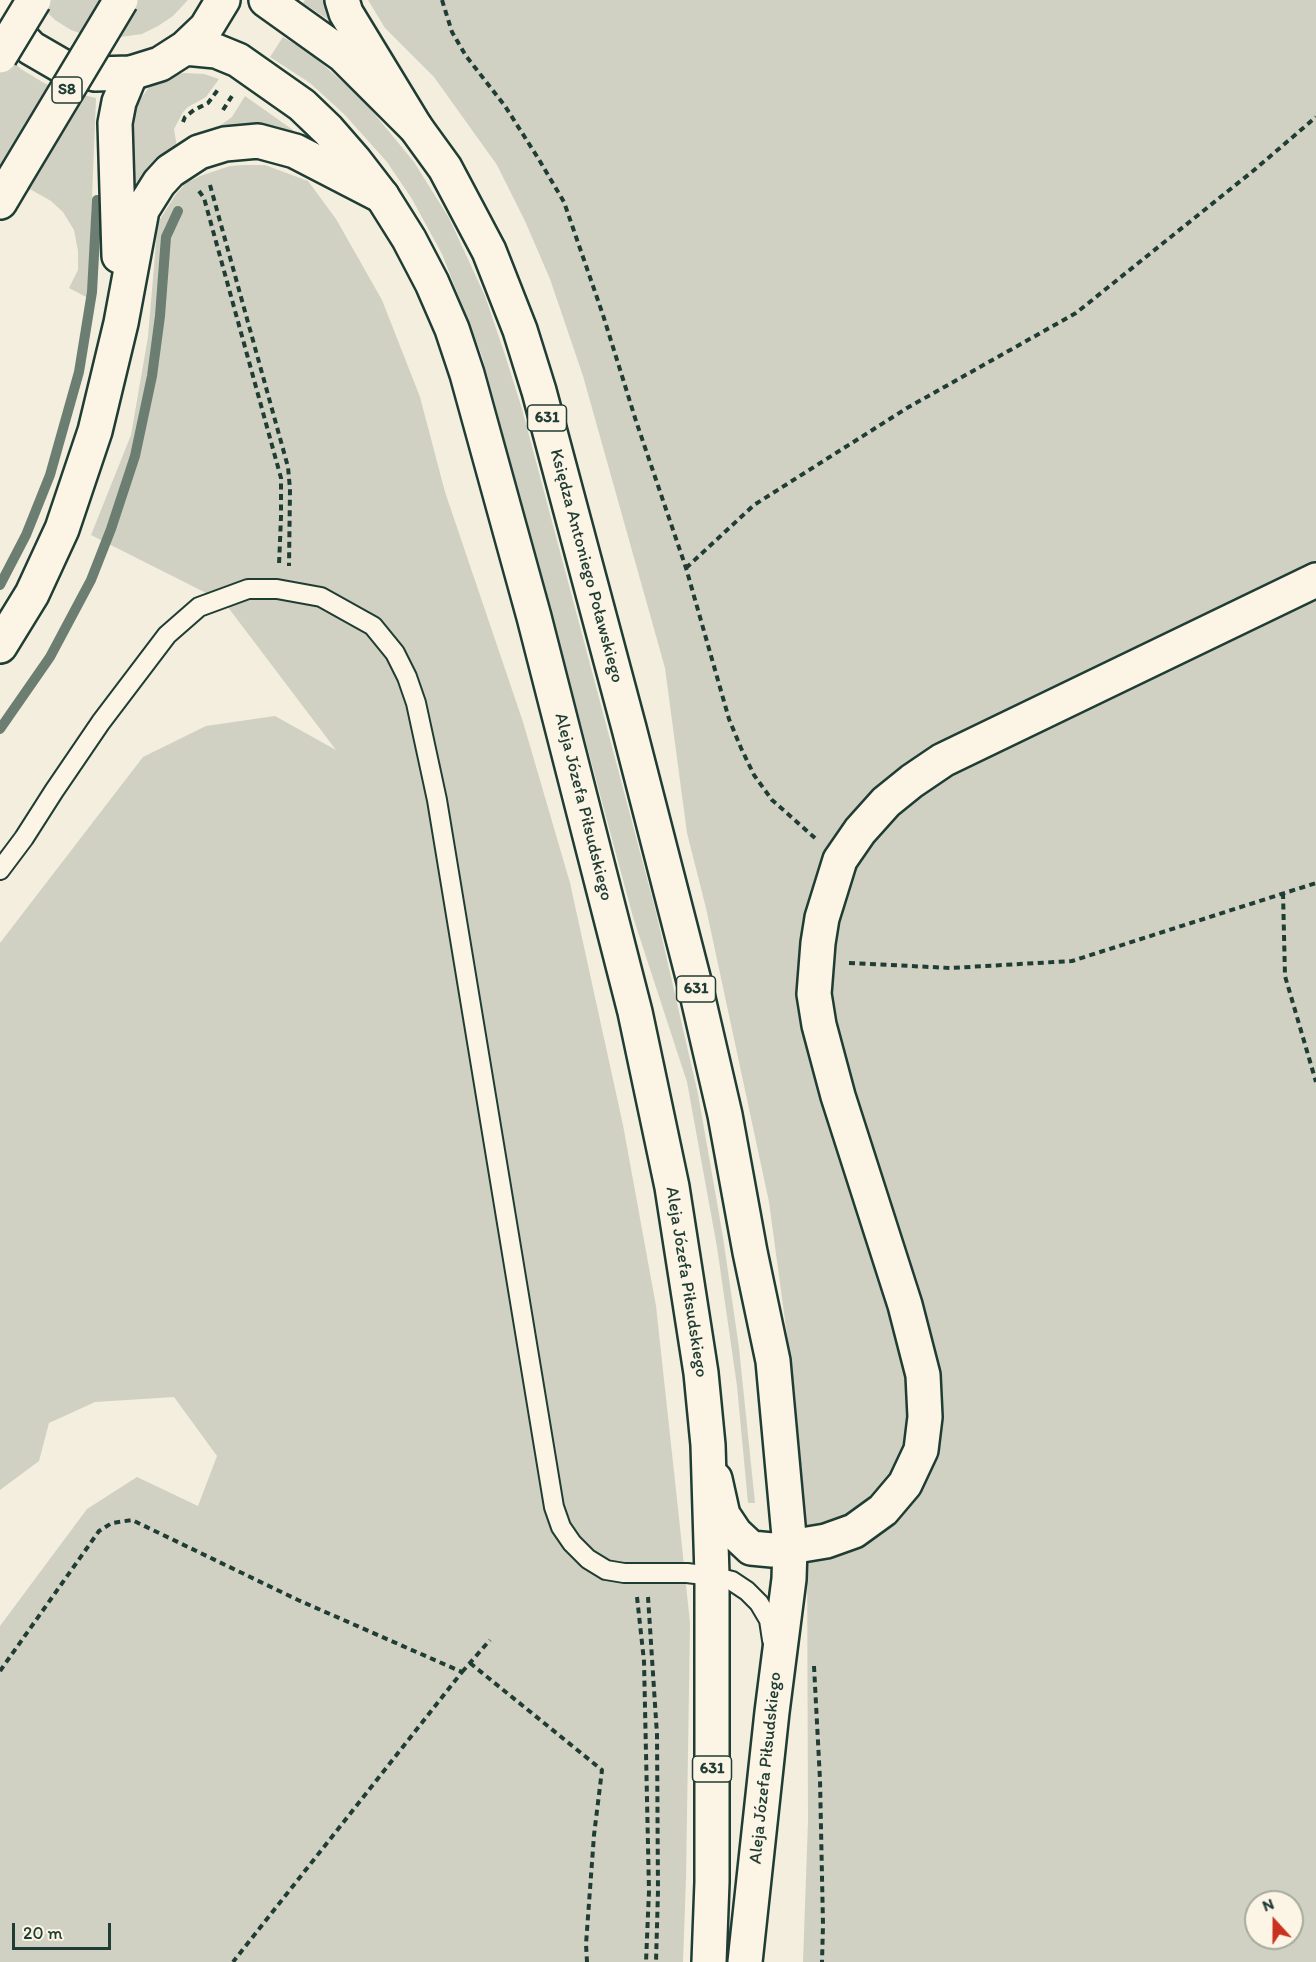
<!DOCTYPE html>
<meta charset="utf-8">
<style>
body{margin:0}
#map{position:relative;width:1316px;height:1962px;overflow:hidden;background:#f3eede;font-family:Itim,sans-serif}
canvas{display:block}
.north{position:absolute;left:1244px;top:1890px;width:60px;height:60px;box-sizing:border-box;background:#fcf5e5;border:2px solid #a4ab9e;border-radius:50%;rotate:339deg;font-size:16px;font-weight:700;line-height:24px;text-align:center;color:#1f3d34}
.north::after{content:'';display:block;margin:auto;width:21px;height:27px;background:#c8321e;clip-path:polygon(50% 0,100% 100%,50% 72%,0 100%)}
.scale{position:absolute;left:12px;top:1923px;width:99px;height:27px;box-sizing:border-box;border:3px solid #1f3d34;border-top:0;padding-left:8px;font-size:18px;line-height:21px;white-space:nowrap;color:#1f3d34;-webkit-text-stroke:4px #fcf5e5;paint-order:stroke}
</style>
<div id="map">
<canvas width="1316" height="1962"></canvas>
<div class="north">N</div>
<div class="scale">20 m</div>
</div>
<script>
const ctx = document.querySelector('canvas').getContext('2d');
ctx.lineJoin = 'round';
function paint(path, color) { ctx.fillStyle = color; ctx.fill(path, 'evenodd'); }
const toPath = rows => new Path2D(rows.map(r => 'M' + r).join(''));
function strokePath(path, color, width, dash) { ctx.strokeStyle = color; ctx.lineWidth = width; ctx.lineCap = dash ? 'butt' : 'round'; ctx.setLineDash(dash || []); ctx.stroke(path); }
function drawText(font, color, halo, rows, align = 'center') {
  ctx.font = font + ' Itim,sans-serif'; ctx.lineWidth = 6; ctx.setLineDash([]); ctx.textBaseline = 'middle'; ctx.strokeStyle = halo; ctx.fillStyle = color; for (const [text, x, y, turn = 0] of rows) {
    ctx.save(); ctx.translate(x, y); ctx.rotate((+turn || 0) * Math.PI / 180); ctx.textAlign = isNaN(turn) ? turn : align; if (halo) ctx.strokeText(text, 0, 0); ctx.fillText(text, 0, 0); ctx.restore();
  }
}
const green = toPath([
 [35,0,188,0,173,16,158,26,142,34,106,39,88,36,71,30,55,20],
 [305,0,324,0,332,22,303,3],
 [368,0,1316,0,1316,1962,803,1962,808,1821,807,1534,795,1394,769,1202,706,908,687,833,665,668,583,376,550,279,525,221,497,165,434,77,385,28],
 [1256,1902,1292,1902,1292,1938,1256,1938],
 [283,37,311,54,363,100,414,162,449,218,485,296,505,355,522,409,656,912,698,1094,723,1237,739,1348,755,1503,748,1503,737,1386,717,1247,687,1082,633,917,482,356,442,254,412,199,387,162,345,115,310,83,270,57],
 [0,50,21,69,44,83,58,89,96,98,88,298,69,288,78,270,78,251,74,230,63,212,51,201,0,172],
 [184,73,204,74,219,79,206,97,188,107,183,112,174,129,177,147,134,195,128,186,128,132,133,109,150,86,167,77],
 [245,96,293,130,293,134,211,132,232,117],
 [244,165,265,165,308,181,336,219,382,300,420,397,445,492,523,722,570,883,623,1125,656,1306,679,1518,690,1623,686,1879,683,1962,0,1962,0,1626,87,1509,137,1477,198,1506,217,1456,174,1397,95,1402,49,1423,39,1461,0,1490,0,943,143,757,206,726,275,716,336,750,224,602,91,535,131,435,148,337,157,231,159,221,176,194,186,183,200,176,230,166]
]);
const stream = toPath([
 [0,585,26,535,50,475,79,372,92,292,97,200],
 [0,729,50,657,91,580,111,529,135,456,152,376,160,316,166,237,178,211]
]);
const path = toPath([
 [442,0,452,32,466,56,505,106,538,158,564,202,603,315,636,421,686,568,729,719,741,748,754,775,772,800,815,838],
 [223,110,232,96],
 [183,122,185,117,194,110,208,103,220,87],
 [210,185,288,467,290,489,289,566],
 [199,191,204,198,281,478,281,517,279,565],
 [686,568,754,505,907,408,1076,313,1253,171,1316,117],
 [1283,893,1285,976,1316,1082],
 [849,963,951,968,1072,961,1316,883],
 [637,1597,644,1661,649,1891,646,1962],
 [648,1597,657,1735,658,1891,656,1962],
 [470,1663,602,1770,594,1835,586,1944,587,1962],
 [814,1666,820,1780,823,1925,822,1962],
 [0,1671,99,1531,112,1523,132,1520,298,1600,462,1672,233,1962],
 [462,1672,490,1640]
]);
const lane = toPath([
 [0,870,24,838,54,791,101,722,167,635,199,607,248,589,277,589,321,597,373,626,395,653,407,677,416,703,437,800,554,1507,561,1527,572,1543,588,1559,606,1570,624,1573,687,1573,712,1576,732,1581,747,1591,759,1603,769,1620,772,1640]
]);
const street = toPath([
 [715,1479,723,1515,735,1533,751,1548,772,1550,826,1541,854,1531,883,1510,905,1484,921,1450,925,1417,923,1375,905,1305,838,1096,819,1025,814,994,818,943,822,918,840,860,860,831,886,802,912,781,943,760,1316,580]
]);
const primary = toPath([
 [266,0,343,55,416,128,445,168,489,251,520,330,539,391,629,728,694,981,725,1115,750,1252,773,1361,790,1547,789,1579,772,1712,745,1962],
 [0,9,7,23,31,48,62,66,95,74,131,73,160,64,185,48,206,28,223,0],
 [185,48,216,51,238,60,302,105,328,130,355,161,382,196,409,239,432,283,452,329,467,374,534,617,635,1012,672,1187,701,1373,708,1445,712,1576,712,1882,709,1962]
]);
const highway = toPath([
 [342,0,346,13,416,128],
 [0,202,13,180],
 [119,256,115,123,119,102,131,73],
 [0,646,32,594,62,529,95,431,121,323,142,210,159,183,170,171,199,152,225,144,258,141,295,151,382,196]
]);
const highwayBridge = toPath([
 [0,56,34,0],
 [13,180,121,0]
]);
const shields = [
 [67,90,30],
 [547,418,39],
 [696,989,39],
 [712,1769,39]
];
const shieldNames = [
 ["S8",67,90],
 ["631",547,418],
 ["631",696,989],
 ["631",712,1769]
];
const streetNames = [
 ["Księdza Antoniego Poławskiego",586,566,75],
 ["Aleja Józefa Piłsudskiego",583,807,76],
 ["Aleja Józefa Piłsudskiego",686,1282,81],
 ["Aleja Józefa Piłsudskiego",766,1768,-84]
];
paint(green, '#d0d1c2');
strokePath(stream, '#6c7d72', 10);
strokePath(lane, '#1f3d34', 22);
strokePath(street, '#1f3d34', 38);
strokePath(primary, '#1f3d34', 38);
strokePath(highway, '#1f3d34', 38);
strokePath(path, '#1f3d34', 4, [6, 4.5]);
strokePath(lane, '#fcf5e5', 18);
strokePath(street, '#fcf5e5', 33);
strokePath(primary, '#fcf5e5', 33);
strokePath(highway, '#fcf5e5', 33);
strokePath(highwayBridge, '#1f3d34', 38, []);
strokePath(highwayBridge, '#fcf5e5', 33);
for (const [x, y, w] of shields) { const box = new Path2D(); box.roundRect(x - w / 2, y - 13, w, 26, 4.5); ctx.fillStyle = '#fcf5e5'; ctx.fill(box); strokePath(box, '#1f3d34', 1.5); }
drawText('bold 16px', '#1f3d34', null, shieldNames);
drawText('18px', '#1f3d34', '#fcf5e5', streetNames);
</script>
